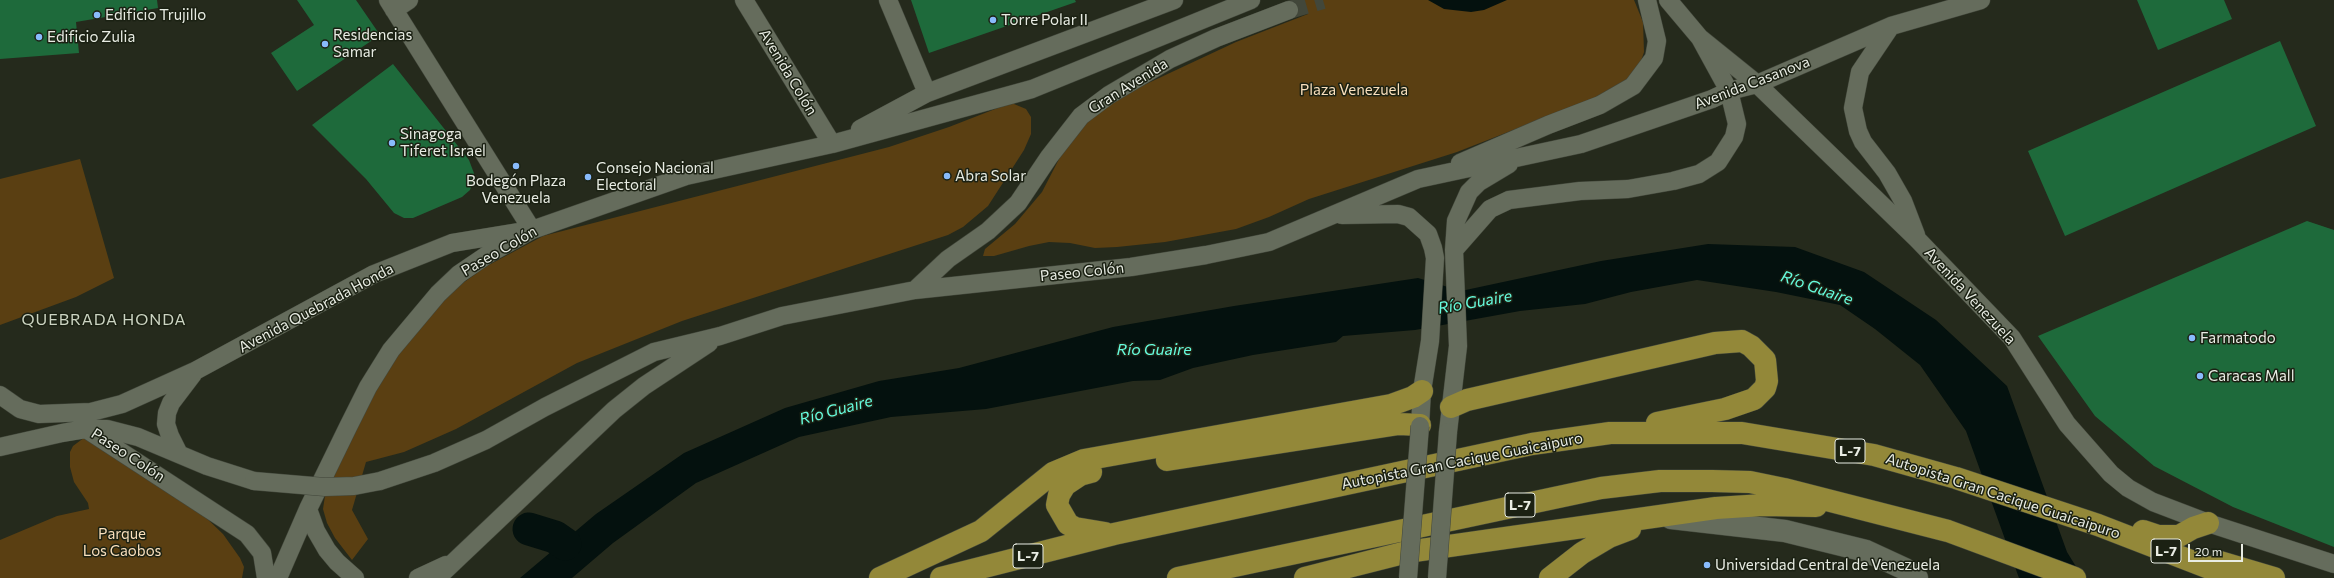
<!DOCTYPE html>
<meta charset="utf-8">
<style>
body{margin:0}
#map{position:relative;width:2334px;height:578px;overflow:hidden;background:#252a1c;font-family:Commissioner,sans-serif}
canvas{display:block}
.scale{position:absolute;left:2188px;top:544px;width:55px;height:18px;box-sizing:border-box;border:2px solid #e8ece3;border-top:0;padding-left:5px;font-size:12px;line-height:14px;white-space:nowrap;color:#e8ece3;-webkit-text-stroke:3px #1b2113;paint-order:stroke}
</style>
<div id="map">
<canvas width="2334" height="578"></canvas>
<div class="scale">20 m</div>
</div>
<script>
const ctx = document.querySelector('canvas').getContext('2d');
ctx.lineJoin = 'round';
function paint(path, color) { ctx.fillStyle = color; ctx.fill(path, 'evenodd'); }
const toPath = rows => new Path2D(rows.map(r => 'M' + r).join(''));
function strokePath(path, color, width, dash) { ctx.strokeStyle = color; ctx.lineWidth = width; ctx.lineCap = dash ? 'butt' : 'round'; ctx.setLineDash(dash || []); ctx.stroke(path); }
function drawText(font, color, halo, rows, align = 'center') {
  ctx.font = font + ' Commissioner,sans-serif'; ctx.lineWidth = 3; ctx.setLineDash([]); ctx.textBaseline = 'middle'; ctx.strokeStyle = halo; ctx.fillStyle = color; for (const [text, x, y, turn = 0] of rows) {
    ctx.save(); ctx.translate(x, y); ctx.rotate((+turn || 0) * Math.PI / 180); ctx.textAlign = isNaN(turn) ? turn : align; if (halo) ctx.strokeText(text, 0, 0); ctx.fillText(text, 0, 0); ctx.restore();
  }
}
const green = toPath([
 [1304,0,1634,0,1643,22,1644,52,1640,64,1627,80,1608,93,1457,152,1309,199,1269,217,1236,229,1165,242,1117,247,1095,248,1070,243,1049,242,1029,246,994,256,983,256,985,249,1015,224,1042,192,1074,130,1112,100,1236,42,1308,14],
 [1008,104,1014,104,1026,109,1031,117,1031,134,1024,150,988,206,963,227,948,235,682,321,577,363,456,429,404,452,366,462,352,510,368,539,352,560,335,538,327,523,323,509,326,489,385,371,450,292,487,266,543,236,889,147,949,127],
 [80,159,114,278,76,297,0,325,0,179],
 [85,437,198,510,223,534,240,558,244,567,242,578,0,578,0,540,57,516,89,509,88,503,74,482,70,467,70,452,73,446]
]);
const water = toPath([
 [1428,0,1507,0,1484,10,1471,12,1444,9],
 [1708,244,1795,247,1864,272,1936,320,2007,386,2067,552,2083,578,2019,578,1966,431,1920,365,1875,329,1840,305,1776,292,1697,280,1631,292,1585,304,1520,311,1415,330,1343,336,1336,342,1253,355,1193,368,1160,380,1133,381,986,409,891,417,799,437,696,483,613,543,572,578,520,578,596,514,684,453,785,408,879,381,959,368,1113,327,1234,306,1418,278,1461,291,1601,261]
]);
const river = toPath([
 [529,529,555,537,565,544]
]);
const building = toPath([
 [0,0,157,0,158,8,76,22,79,53,0,59],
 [297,0,356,0,380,35,297,91,271,53,314,25],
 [911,0,1075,0,1076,2,929,53],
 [2137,0,2224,0,2232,19,2158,50],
 [2280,41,2316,126,2065,236,2028,151],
 [393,64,469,160,475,176,470,190,462,197,413,218,404,218,394,213,366,179,312,125],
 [2307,221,2334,230,2334,547,2233,507,2154,466,2095,416,2038,336]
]);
const streetTunnel = toPath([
 [1289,10,1323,0]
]);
const street = toPath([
 [388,0,532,230],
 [744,0,832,144],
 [888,0,927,93],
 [394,10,409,0],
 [1891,26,1860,72,1853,108,1858,131,1863,142,1887,173,1903,201,1916,235],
 [1700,38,1757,84,1917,239,2012,338,2067,424,2111,474,2128,488,2153,502,2208,523,2334,564],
 [860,129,927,93,1174,0],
 [1460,163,1548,125,1600,105,1633,86,1654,58,1657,41,1647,0],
 [1342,215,1398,214,1409,217,1428,234,1433,248,1435,258,1430,341,1422,391,1420,426],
 [1454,250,1490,209,1509,200,1580,191,1628,189,1673,181,1699,174,1718,162,1734,137,1737,124,1729,91,1700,38,1668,0],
 [915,290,948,259,988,231,1018,203,1049,157,1081,116,1109,95,1170,59,1216,38,1289,10],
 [0,395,20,409,39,414,91,412,122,404,195,371,374,274,452,243,519,232],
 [86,429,247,534,262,553,266,578],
 [1448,432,1458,346,1454,250,1456,221,1469,192,1479,182,1509,164],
 [0,447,62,433,86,429,107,429,138,437,207,466,254,481],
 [179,454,170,436,166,424,167,413,171,403,193,374],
 [380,481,434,463,486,440,545,407,654,352,720,336,782,316,915,290,1131,267,1206,255,1269,242,1418,179,1581,144,1712,99,1729,91,1757,84,1891,26,1981,0],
 [308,509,316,531,327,550,337,562,355,578],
 [278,578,308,509,348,427,368,387,391,350,438,294,459,274,487,255,532,230,686,176,832,144,1032,89,1251,0],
 [418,578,446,565],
 [437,578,614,410,644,386,709,343]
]);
const secondary = toPath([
 [1671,518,1785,531,1866,551,1905,569,1917,578]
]);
const highway = toPath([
 [1451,407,1467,400,1715,343,1742,341,1751,346,1765,360,1767,381,1765,388,1754,399,1725,409,1657,423],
 [1167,460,1399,424,1420,425],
 [1091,472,1080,475,1065,485,1059,495,1057,505,1068,524,1075,528,1105,533],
 [2143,531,2158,536,2179,536,2193,528,2208,523],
 [2220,562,2274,578],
 [880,578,981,531,1053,473,1084,460,1391,405,1413,397,1422,391],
 [941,578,1114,534,1532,444,1610,433,1742,433,1874,455,1956,478,2098,525,2235,578],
 [1178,578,1601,488,1660,481,1712,481,1750,482,1784,489,1948,531,2075,578],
 [1305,578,1407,552,1716,508,1763,505,1816,506],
 [1550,578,1582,553,1609,537,1630,529]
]);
const streetBridge = toPath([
 [254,481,325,487,354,486,380,481],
 [1408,578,1420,426],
 [1437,578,1448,432]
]);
const markers = [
 [97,15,4,"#88bbfc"],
 [993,20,4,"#88bbfc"],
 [39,37,4,"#88bbfc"],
 [325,44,4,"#88bbfc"],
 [392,143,4,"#88bbfc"],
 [516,166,4,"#88bbfc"],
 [947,176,4,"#88bbfc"],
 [588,177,4,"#88bbfc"],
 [2192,338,4,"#88bbfc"],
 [2200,376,4,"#88bbfc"],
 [1707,565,4,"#88bbfc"]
];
const shields = [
 [1850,451,30],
 [1520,505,30],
 [2166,551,30],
 [1028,556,30]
];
const shieldNames = [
 ["L-7",1850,451],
 ["L-7",1520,505],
 ["L-7",2166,551],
 ["L-7",1028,556]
];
const poiNames = [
 ["Edificio Trujillo",105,15],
 ["Torre Polar II",1001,20],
 ["Residencias",333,35],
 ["Samar",333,52],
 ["Edificio Zulia",47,37],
 ["Sinagoga",400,134],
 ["Tiferet Israel",400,151],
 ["Consejo Nacional",596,168],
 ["Electoral",596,185],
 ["Abra Solar",955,176],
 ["Bodegón Plaza",516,181,"center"],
 ["Venezuela",516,198,"center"],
 ["Farmatodo",2200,338],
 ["Caracas Mall",2208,376],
 ["Universidad Central de Venezuela",1715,565]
];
const streetNames = [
 ["Avenida Colón",788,72,59],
 ["Avenida Casanova",1752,83,-21],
 ["Gran Avenida",1128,86,-32],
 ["Paseo Colón",499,251,-30],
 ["Paseo Colón",1082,272,-6],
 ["Avenida Venezuela",1970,296,47],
 ["Avenida Quebrada Honda",316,308,-28],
 ["Paseo Colón",128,455,33],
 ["Autopista Gran Cacique Guaicaipuro",1462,461,-11],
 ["Autopista Gran Cacique Guaicaipuro",2003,496,18]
];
const parkNames = [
 ["Plaza Venezuela",1354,90],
 ["Parque",122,534],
 ["Los Caobos",122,551]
];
const waterNames = [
 ["Río Guaire",1817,288,19],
 ["Río Guaire",1475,302,-10],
 ["Río Guaire",1154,350],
 ["Río Guaire",836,410,-15]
];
const neighbourhoodNames = [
 ["QUEBRADA HONDA",104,320]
];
paint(green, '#5a3f12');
paint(water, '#04110e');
strokePath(river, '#04110e', 33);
paint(building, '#1e6a3b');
strokePath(streetTunnel, '#42473a', 18, [18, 9]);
strokePath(street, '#42473b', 19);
strokePath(secondary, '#42473b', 23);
strokePath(highway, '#42473b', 23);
strokePath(street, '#656c5c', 18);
strokePath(secondary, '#656c5c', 22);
strokePath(highway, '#938839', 22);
strokePath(streetBridge, '#42473b', 19, []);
strokePath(streetBridge, '#656c5c', 18);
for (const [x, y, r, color] of markers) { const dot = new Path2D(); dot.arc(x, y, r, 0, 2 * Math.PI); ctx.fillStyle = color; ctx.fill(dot); strokePath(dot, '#1b2113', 1.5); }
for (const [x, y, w] of shields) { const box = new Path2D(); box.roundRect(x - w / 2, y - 12, w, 24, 3); ctx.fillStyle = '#1b2113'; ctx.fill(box); strokePath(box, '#e8ece3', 1); }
drawText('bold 14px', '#e8ece3', null, shieldNames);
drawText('15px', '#e8ece3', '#1b2113', poiNames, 'left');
drawText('15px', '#e8ece3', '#1b2113', streetNames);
drawText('15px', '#f9dfbc', '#1b2113', parkNames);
drawText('italic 16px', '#66fddf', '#1b2113', waterNames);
ctx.letterSpacing = '1px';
drawText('16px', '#ccd4c2', '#1b2113', neighbourhoodNames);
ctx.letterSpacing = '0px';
</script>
